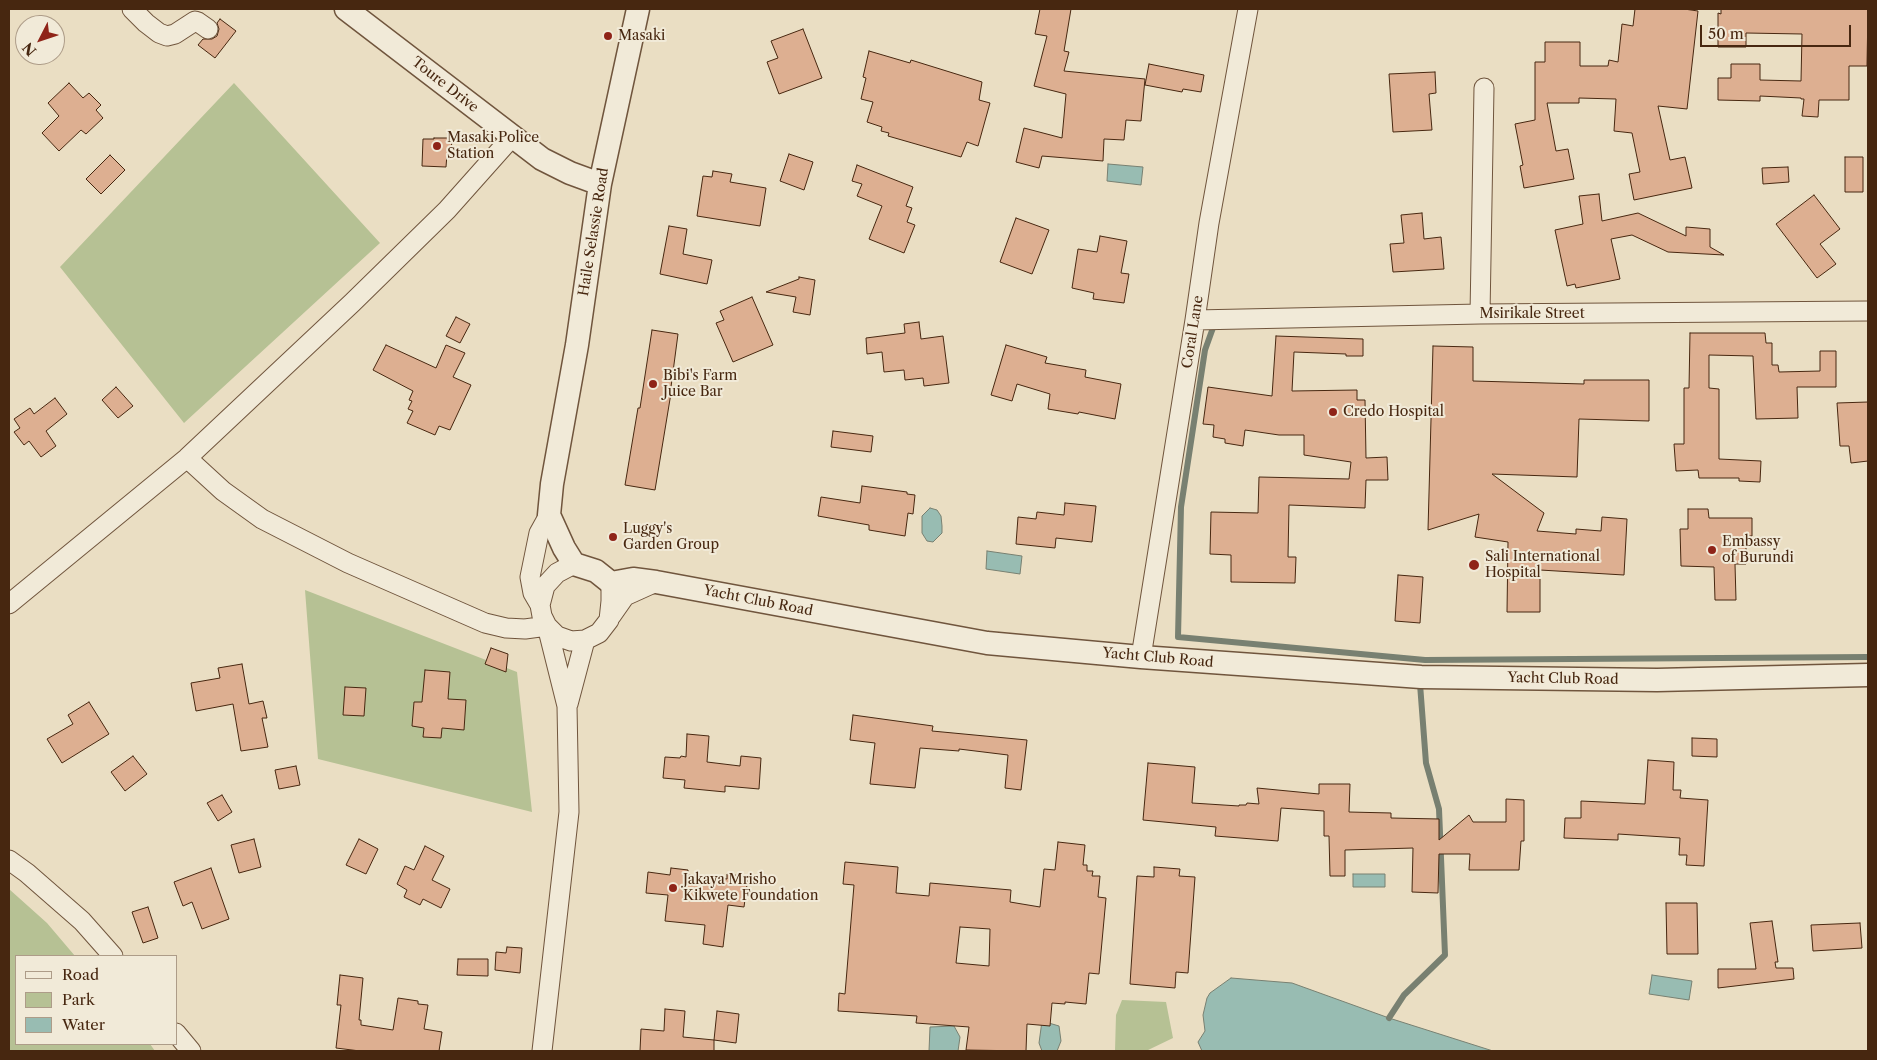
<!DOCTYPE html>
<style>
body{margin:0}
#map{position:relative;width:1877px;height:1060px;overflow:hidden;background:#eadec3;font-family:"Libre Caslon Text",serif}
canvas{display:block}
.frame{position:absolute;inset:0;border:10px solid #472710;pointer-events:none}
.legend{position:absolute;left:15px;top:955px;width:162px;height:90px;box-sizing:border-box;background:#f1ead8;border:1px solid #ad9c88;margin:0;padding:6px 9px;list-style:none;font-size:15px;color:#472710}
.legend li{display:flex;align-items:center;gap:10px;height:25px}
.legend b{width:25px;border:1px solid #ad9c88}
.north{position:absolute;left:15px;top:15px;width:50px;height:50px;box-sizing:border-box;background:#f1ead8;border:1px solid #ad9c88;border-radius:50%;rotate:229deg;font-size:14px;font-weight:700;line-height:20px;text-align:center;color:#472710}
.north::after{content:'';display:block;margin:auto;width:18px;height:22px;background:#8f2418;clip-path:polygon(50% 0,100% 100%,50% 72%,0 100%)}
.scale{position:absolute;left:1700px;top:25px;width:151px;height:22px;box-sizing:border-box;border:2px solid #472710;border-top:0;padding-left:6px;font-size:15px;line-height:18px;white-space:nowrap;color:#472710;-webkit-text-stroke:4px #f1ead8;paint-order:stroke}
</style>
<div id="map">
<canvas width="1877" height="1060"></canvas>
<div class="frame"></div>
<ul class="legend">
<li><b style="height:6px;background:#f1ead8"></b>Road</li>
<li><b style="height:14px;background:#b6c194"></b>Park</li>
<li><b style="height:14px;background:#98bcb2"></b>Water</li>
</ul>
<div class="north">N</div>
<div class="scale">50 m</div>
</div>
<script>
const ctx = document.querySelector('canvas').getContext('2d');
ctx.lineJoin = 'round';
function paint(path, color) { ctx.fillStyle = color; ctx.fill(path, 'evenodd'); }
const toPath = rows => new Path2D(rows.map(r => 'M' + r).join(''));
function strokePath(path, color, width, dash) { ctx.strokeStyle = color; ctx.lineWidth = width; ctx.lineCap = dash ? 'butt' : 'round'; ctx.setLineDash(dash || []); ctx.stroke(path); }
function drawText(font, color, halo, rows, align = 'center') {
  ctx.font = font + ' "Libre Caslon Text",serif'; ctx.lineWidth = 4; ctx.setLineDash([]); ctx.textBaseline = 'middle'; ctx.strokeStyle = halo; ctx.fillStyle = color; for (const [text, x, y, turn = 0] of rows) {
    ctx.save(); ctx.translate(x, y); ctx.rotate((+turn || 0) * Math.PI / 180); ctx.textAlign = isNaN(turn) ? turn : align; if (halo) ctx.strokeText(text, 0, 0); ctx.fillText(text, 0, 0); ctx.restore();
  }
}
const green = toPath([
 [234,83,380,243,184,423,60,267],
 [305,590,517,672,532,812,318,759],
 [9,889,47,923,75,956,16,956,16,1044,150,1044,155,1051,9,1051],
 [1122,1000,1166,1002,1173,1038,1146,1051,1115,1051,1116,1015]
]);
const water = toPath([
 [1108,164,1143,167,1141,185,1107,181,1108,164],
 [930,508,937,510,941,516,942,526,942,533,933,542,927,541,922,533,922,516,930,508],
 [987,551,1022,556,1020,574,986,569,987,551],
 [1353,874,1385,874,1385,887,1353,887,1353,874],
 [1652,975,1692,981,1689,1000,1649,994,1652,975],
 [1231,978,1292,983,1389,1018,1493,1051,1202,1051,1198,1042,1205,1031,1203,1015,1207,998,1210,993,1231,978],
 [1042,1021,1059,1026,1061,1041,1057,1051,1042,1051,1039,1043,1042,1021],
 [954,1026,960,1037,958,1051,929,1051,930,1027,954,1026]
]);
const stream = toPath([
 [1214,325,1205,350,1181,507,1178,637,1425,660,1868,657],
 [1389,1018,1404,995,1445,955,1439,809,1426,763,1420,684]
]);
const building = toPath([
 [1040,9,1071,9,1064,51,1069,52,1064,71,1145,79,1141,121,1126,120,1124,140,1104,139,1103,161,1042,156,1039,168,1016,162,1024,128,1062,138,1066,94,1034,86,1047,36,1035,34,1040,9],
 [1635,9,1684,9,1698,11,1687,109,1658,106,1670,160,1685,157,1692,188,1634,200,1629,174,1640,172,1632,133,1614,131,1616,99,1579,98,1579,103,1547,103,1556,151,1568,149,1574,179,1524,188,1520,166,1523,165,1515,124,1535,120,1535,62,1545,62,1545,42,1580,42,1580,66,1608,66,1609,60,1618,62,1622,24,1633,26,1635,9],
 [1721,9,1868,9,1867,66,1849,66,1849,100,1819,100,1818,117,1802,116,1804,99,1801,99,1801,98,1760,96,1760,101,1718,100,1718,78,1731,78,1731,64,1760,64,1760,80,1801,81,1802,34,1746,33,1746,47,1718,47,1718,13,1721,14,1721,9],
 [220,19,236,31,215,58,198,45,203,39,212,39,217,36,219,29,217,23,220,19],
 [803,29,822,78,779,94,767,62,778,58,771,41,803,29],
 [869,51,910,63,911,60,982,82,979,100,990,103,978,146,967,142,961,157,888,136,889,133,881,131,882,127,867,122,873,102,861,99,866,78,863,77,869,51],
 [1149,64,1204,75,1201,92,1183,89,1182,92,1145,85,1149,64],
 [1435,72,1436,93,1429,94,1432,130,1393,132,1389,74,1435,72],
 [69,83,83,98,89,93,101,105,96,110,103,118,86,134,81,130,59,151,42,133,59,116,48,103,69,83],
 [434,138,452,138,451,154,447,154,446,167,422,166,423,139,434,139,434,138],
 [789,154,813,162,804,190,780,181,789,154],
 [110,155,125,170,101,194,86,179,110,155],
 [1845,157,1863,157,1863,192,1845,192,1845,157],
 [857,165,913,187,906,206,912,208,907,222,915,225,904,253,869,239,882,206,857,196,862,184,852,181,857,165],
 [1788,167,1789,182,1763,184,1762,168,1788,167],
 [713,171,732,174,730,182,766,188,760,226,697,216,703,176,712,177,713,171],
 [1599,194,1602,221,1638,213,1686,236,1686,227,1710,229,1710,247,1724,255,1668,252,1632,235,1611,239,1620,279,1576,288,1575,284,1567,286,1555,230,1583,224,1579,196,1599,194],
 [1814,195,1840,229,1820,244,1836,264,1817,278,1776,224,1814,195],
 [1422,213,1424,239,1441,237,1444,269,1393,272,1390,244,1404,243,1401,215,1422,213],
 [1016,218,1049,230,1032,274,1000,262,1016,218],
 [669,226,687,229,683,254,712,260,707,284,660,274,669,226],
 [1100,236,1127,241,1121,273,1129,274,1124,303,1093,299,1094,293,1072,288,1078,249,1097,252,1100,236],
 [799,277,815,280,810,315,793,312,796,297,766,292,799,279,799,277],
 [752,297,773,345,733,362,716,323,724,320,720,311,752,297],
 [456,317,470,324,460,343,446,336,456,317],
 [919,322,921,339,943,336,949,383,924,386,923,378,905,380,904,370,884,372,882,352,867,354,866,338,905,333,904,324,919,322],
 [652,330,678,334,671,387,672,387,655,490,625,485,638,408,640,408,652,330],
 [1690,333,1765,333,1766,343,1772,343,1772,365,1778,365,1779,372,1820,371,1820,351,1836,351,1836,387,1797,387,1798,418,1756,419,1753,356,1709,355,1709,388,1719,389,1719,459,1761,461,1760,482,1739,481,1739,478,1699,478,1698,470,1676,471,1674,444,1684,444,1684,388,1689,388,1690,333],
 [1276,336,1363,339,1363,356,1346,356,1346,354,1294,352,1292,391,1357,390,1357,400,1365,400,1366,458,1387,457,1388,480,1366,480,1365,508,1289,505,1288,557,1296,557,1295,583,1231,582,1231,555,1210,554,1211,512,1258,513,1259,477,1349,479,1351,462,1304,455,1304,435,1279,435,1245,430,1243,446,1225,443,1225,439,1213,437,1214,425,1203,424,1208,387,1272,396,1276,336],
 [386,345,436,368,446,345,465,353,453,377,471,385,450,430,439,426,435,435,407,423,413,411,408,409,412,401,409,400,413,391,373,370,386,345],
 [1006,345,1047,357,1045,363,1086,370,1085,377,1121,384,1115,419,1079,412,1078,414,1048,409,1050,394,1017,384,1012,401,991,395,1006,345],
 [1433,346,1473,347,1473,381,1584,384,1584,380,1649,380,1649,421,1579,419,1577,477,1492,474,1544,513,1537,531,1576,534,1576,529,1601,531,1602,517,1627,519,1624,575,1540,570,1540,612,1507,612,1508,542,1475,537,1479,514,1428,530,1433,346],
 [116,387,133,406,118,418,102,400,116,387],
 [55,398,67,414,46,431,56,446,41,457,29,441,24,445,14,432,20,428,14,419,30,408,34,414,55,398],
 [1868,402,1868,461,1851,463,1849,446,1840,446,1837,403,1868,402],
 [833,431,873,436,871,452,831,447,833,431],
 [862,486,907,492,907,494,915,495,913,514,908,513,905,536,869,530,869,525,818,516,821,497,860,503,862,486],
 [1065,503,1096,506,1092,542,1056,538,1055,548,1016,544,1018,517,1036,519,1037,512,1064,515,1065,503],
 [1688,509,1708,509,1709,518,1752,518,1752,536,1746,536,1746,564,1735,564,1736,600,1715,600,1714,567,1681,566,1680,529,1688,529,1688,509],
 [1398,575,1423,577,1420,623,1395,621,1398,575],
 [491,648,508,654,506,672,485,664,491,648],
 [242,664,249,704,263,701,267,718,262,718,268,747,241,751,233,704,196,711,191,683,220,678,218,668,242,664],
 [425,670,450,672,448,699,466,700,464,730,442,728,441,738,423,737,424,728,412,726,414,702,422,702,425,670],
 [345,687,366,688,364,716,343,715,345,687],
 [89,702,109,734,62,763,47,739,73,724,68,715,89,702],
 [853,715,933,726,932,731,1027,740,1021,790,1005,788,1008,755,959,749,959,751,920,748,915,788,870,784,875,743,850,740,853,715],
 [687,734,709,736,707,762,740,766,741,756,761,758,759,789,725,786,725,792,684,788,685,780,663,778,665,757,680,758,681,756,686,757,687,734],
 [1692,738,1717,739,1717,757,1692,756,1692,738],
 [133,756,147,774,125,791,111,772,133,756],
 [1648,760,1674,762,1673,790,1681,790,1680,798,1708,800,1704,866,1686,865,1687,855,1679,855,1680,838,1618,834,1618,840,1564,838,1565,818,1581,818,1581,801,1645,804,1648,760],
 [1148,763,1195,767,1192,803,1239,806,1239,805,1246,805,1247,803,1259,804,1257,788,1319,794,1319,784,1350,784,1349,812,1391,813,1391,818,1439,819,1439,840,1469,815,1473,822,1506,822,1506,799,1524,800,1524,841,1521,841,1519,870,1469,870,1470,854,1439,854,1438,893,1412,892,1413,848,1345,850,1345,876,1330,876,1329,836,1324,836,1324,811,1281,808,1278,841,1215,836,1216,827,1143,820,1148,763],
 [296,766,300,785,279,789,275,770,296,766],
 [222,795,232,812,218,821,207,803,222,795],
 [254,839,261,867,239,873,231,845,254,839],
 [359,839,378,849,366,874,346,865,359,839],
 [1058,842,1085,845,1083,865,1087,865,1087,871,1093,871,1092,876,1100,876,1098,897,1106,898,1099,974,1089,973,1086,1004,1065,1002,1065,1004,1052,1003,1050,1026,1027,1024,1026,1051,966,1050,969,1027,916,1023,917,1016,838,1011,839,993,845,994,854,885,843,884,845,862,898,867,896,893,929,896,930,883,1011,890,1010,902,1040,907,1044,869,1055,870,1058,842],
 [960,927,990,929,989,966,956,963,960,927],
 [425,846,444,856,432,880,450,889,441,908,423,899,420,905,404,897,407,890,397,884,405,866,414,870,425,846],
 [1154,867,1180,869,1179,876,1195,877,1188,973,1176,972,1175,988,1130,984,1137,876,1154,877,1154,867],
 [211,868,229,919,202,929,192,902,183,906,174,882,211,868],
 [671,868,688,870,688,875,727,879,727,874,748,877,744,907,728,905,723,947,703,944,705,925,665,921,668,895,646,893,648,872,670,875,671,868],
 [1666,903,1697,903,1698,954,1667,954,1666,903],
 [148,907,158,938,143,943,132,912,148,907],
 [1772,921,1778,962,1775,962,1776,968,1793,968,1794,979,1718,988,1718,969,1756,969,1750,923,1772,921],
 [1860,923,1862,948,1813,951,1811,925,1860,923],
 [507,947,522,948,520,973,495,970,496,952,506,953,507,947],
 [458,959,488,959,488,976,457,975,458,959],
 [340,975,363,978,359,1020,361,1020,361,1025,393,1030,398,998,418,1001,418,1004,428,1005,424,1029,442,1032,439,1051,360,1051,336,1048,341,1005,337,1005,340,975],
 [665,1009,685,1011,683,1037,714,1040,714,1051,640,1051,641,1029,664,1031,665,1009],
 [717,1011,739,1014,736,1043,714,1040,717,1011]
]);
const minor = toPath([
 [132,9,146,23,159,33,167,36,175,34,195,21,198,22,208,29],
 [1480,314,1484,88],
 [1195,320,1480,314,1868,311],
 [187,458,223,491,262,519,348,563,485,623,506,628,525,629,547,626,567,706,569,812,542,1051],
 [574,564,557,573,545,586,540,605,542,616,547,626,557,636,571,641,585,640,599,633,609,620,611,601,611,583],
 [9,604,187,458,352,303,447,210,512,137],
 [540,605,533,593,530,577,539,533,549,515],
 [611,616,625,596,656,582],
 [1141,657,1195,320,1209,223,1248,9],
 [568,704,585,640],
 [9,860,27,873,82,921,113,956],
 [176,1033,191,1051]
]);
const tertiary = toPath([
 [346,9,542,159,570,173,600,184],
 [638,9,600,184,577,345,552,484,549,515,564,548,574,564,596,571,611,583,633,579,656,582,987,643,1141,657,1421,677,1657,680,1868,675]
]);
const markers = [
 [608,36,5,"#8f2418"],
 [437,146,5,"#8f2418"],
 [653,384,5,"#8f2418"],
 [1333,412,5,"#8f2418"],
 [613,537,5,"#8f2418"],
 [1712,550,5,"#8f2418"],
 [1474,565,6,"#8f2418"],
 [673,888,5,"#8f2418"]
];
const poiNames = [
 ["Masaki",618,36],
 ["Masaki Police",447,138],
 ["Station",447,154],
 ["Bibi's Farm",663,376],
 ["Juice Bar",663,392],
 ["Credo Hospital",1343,412],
 ["Luggy's",623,529],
 ["Garden Group",623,545],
 ["Embassy",1722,542],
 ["of Burundi",1722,558],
 ["Sali International",1485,557],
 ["Hospital",1485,573],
 ["Jakaya Mrisho",683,880],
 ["Kikwete Foundation",683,896]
];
const streetNames = [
 ["Toure Drive",445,85,38],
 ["Haile Selassie Road",594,232,-81],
 ["Msirikale Street",1532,314],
 ["Coral Lane",1193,332,-81],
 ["Yacht Club Road",758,601,11],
 ["Yacht Club Road",1158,658,5],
 ["Yacht Club Road",1563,679,1]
];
paint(green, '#b6c194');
paint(water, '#98bcb2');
strokePath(water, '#788071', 1);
strokePath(stream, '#788071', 6);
paint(building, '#ddaf91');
strokePath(building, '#472710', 1);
strokePath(minor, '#70553d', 21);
strokePath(tertiary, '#70553d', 25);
strokePath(minor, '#f1ead8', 19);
strokePath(tertiary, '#f1ead8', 22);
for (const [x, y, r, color] of markers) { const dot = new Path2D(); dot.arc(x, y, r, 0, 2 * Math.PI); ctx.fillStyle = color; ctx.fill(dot); strokePath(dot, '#f1ead8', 2); }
drawText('14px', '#472710', '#f1ead8', poiNames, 'left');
drawText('14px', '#472710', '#f1ead8', streetNames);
</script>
